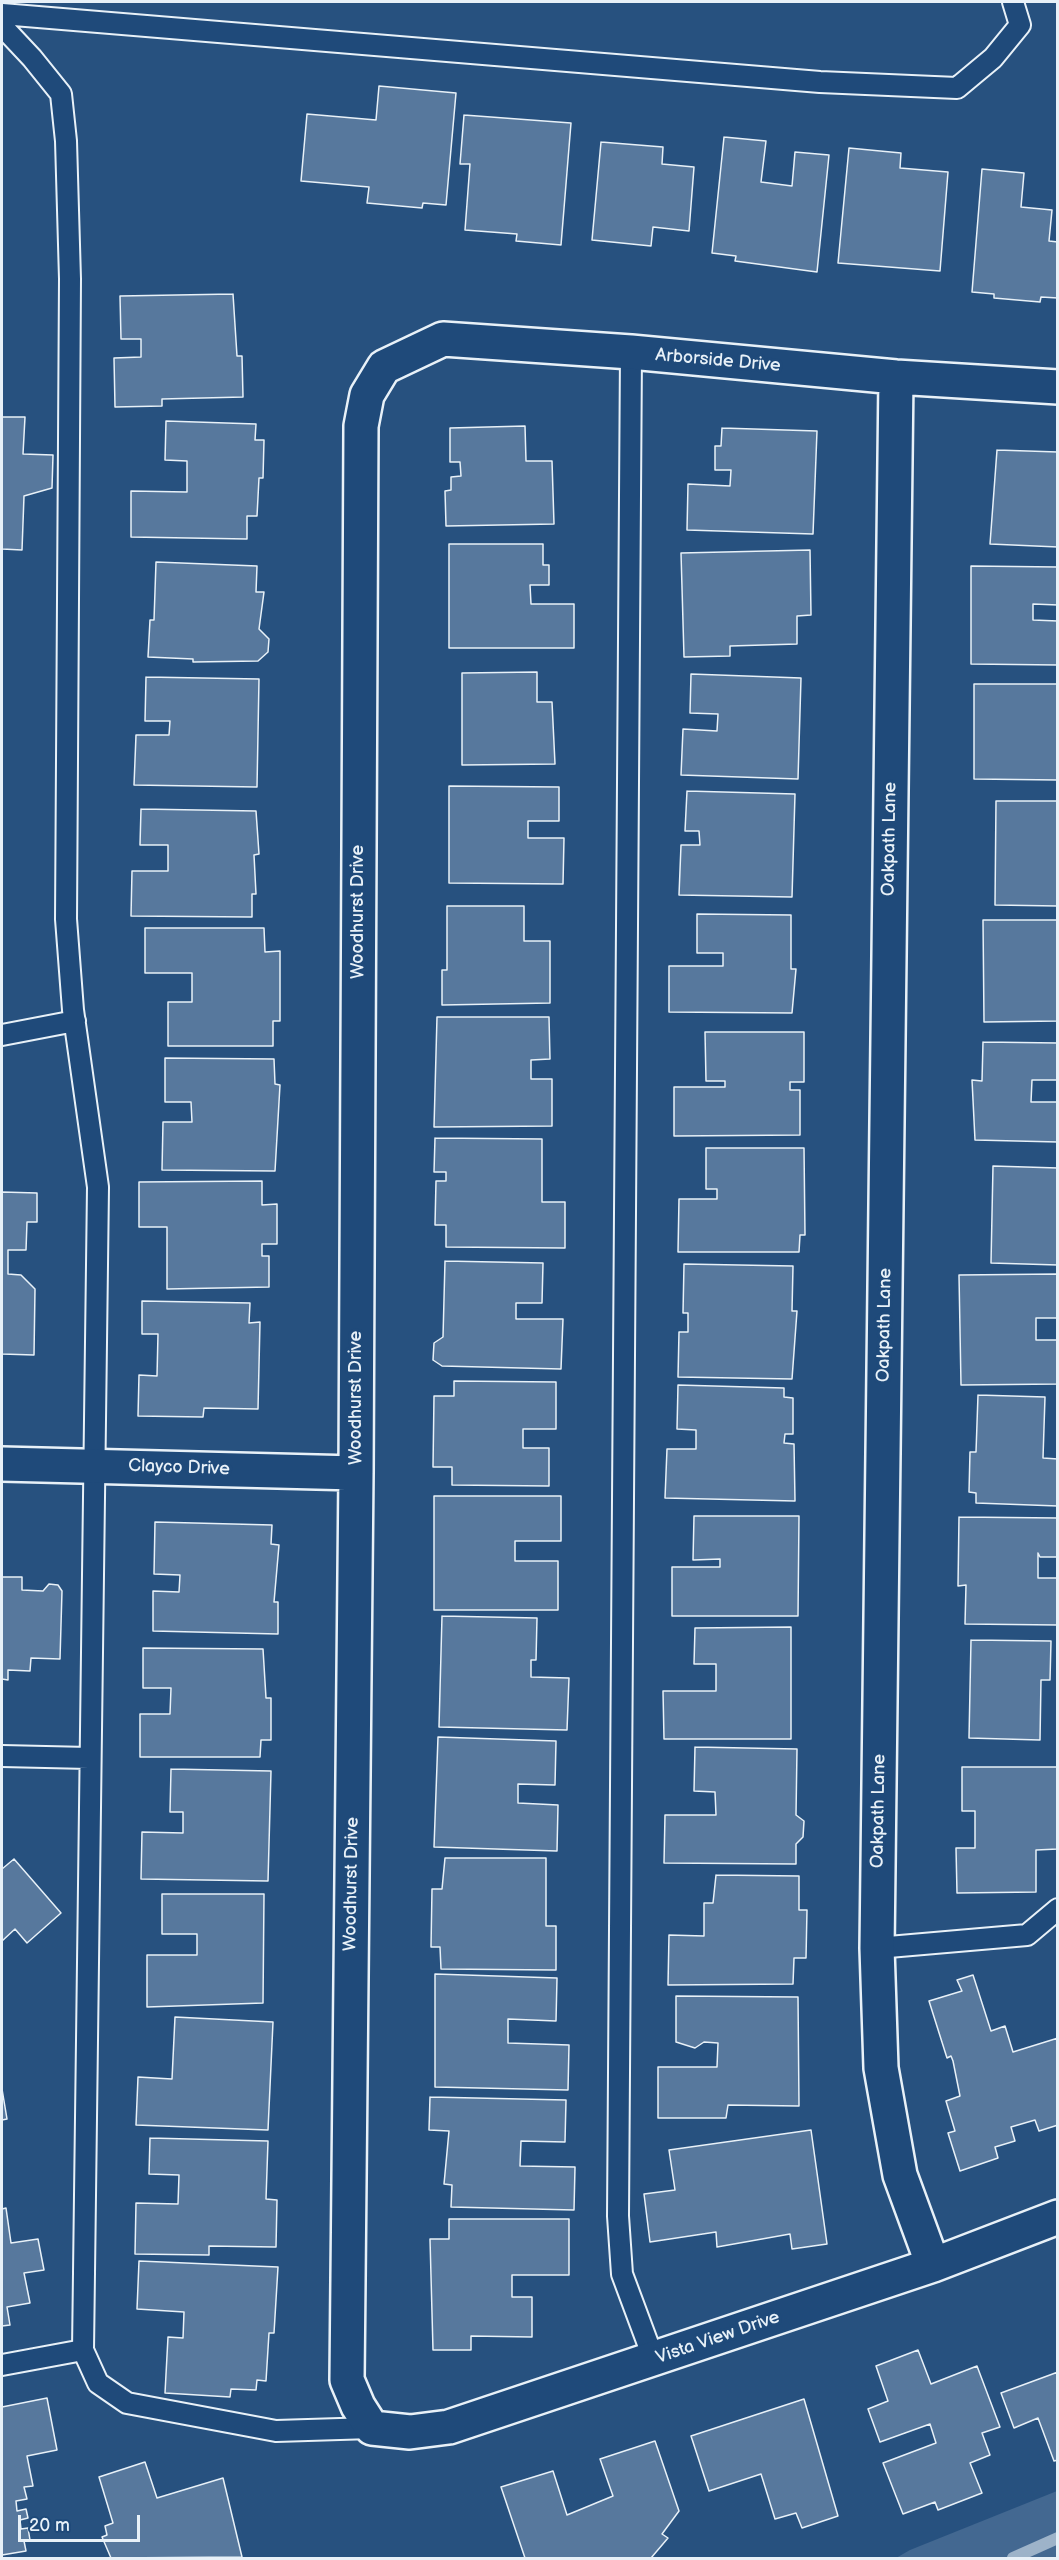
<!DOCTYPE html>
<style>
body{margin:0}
#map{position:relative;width:1059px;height:2560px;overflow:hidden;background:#27517f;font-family:"Balsamiq Sans",sans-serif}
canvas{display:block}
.frame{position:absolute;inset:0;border:3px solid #e8f1f8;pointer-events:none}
.scale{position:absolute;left:18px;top:2515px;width:122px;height:27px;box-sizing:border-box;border:3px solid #e8f1f8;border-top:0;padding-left:8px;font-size:18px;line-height:21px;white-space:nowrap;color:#e8f1f8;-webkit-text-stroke:4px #1f4a7a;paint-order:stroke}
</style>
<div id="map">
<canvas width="1059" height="2560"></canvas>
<div class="frame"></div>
<div class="scale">20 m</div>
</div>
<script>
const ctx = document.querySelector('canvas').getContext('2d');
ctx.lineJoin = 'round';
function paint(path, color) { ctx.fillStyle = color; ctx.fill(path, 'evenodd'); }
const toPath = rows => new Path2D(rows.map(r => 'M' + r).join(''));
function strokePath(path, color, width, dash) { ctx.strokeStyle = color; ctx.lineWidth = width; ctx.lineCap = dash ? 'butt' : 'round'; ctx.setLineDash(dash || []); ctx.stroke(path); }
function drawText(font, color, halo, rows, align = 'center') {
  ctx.font = font + ' "Balsamiq Sans",sans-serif'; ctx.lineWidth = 6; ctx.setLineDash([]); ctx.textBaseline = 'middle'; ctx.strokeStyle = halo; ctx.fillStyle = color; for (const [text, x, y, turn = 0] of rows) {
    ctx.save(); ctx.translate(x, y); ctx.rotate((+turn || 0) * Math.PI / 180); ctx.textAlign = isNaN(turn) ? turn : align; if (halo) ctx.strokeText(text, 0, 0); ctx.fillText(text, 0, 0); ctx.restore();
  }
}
const green = toPath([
 [1057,2491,1057,2558,896,2558,910,2550]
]);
const stream = toPath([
 [1013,2558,1058,2538]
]);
const building = toPath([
 [379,86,456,93,446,205,423,203,422,208,367,203,369,187,301,181,307,114,376,120,379,86],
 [464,115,571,123,561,245,516,241,517,234,465,230,470,164,460,164,464,115],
 [724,137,766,141,761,182,792,186,795,152,829,155,817,272,735,261,736,256,712,253,724,137],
 [601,142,663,147,662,164,694,167,689,231,653,227,651,246,592,240,601,142],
 [849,148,901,153,900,168,948,172,940,271,838,263,849,148],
 [982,169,1024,173,1021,207,1052,210,1049,241,1058,242,1058,298,1041,297,1040,302,994,298,994,294,972,292,982,169],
 [233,294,237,356,242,356,243,397,162,399,162,406,115,407,114,358,141,357,141,339,121,339,120,296,233,294],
 [2,417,25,417,23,454,53,455,52,488,24,496,22,550,2,549,2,417],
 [166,421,256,424,255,440,264,440,263,478,259,478,257,516,247,516,247,539,131,537,131,491,187,492,187,461,165,460,166,421],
 [525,426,526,461,552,461,554,524,446,526,445,491,451,490,451,477,461,476,460,462,450,462,450,428,525,426],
 [722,428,817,431,813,534,687,530,688,484,730,486,731,470,715,470,715,446,721,446,722,428],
 [997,450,1058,452,1058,547,990,544,997,450],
 [449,544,543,544,543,565,549,565,549,585,530,585,531,604,574,604,574,648,449,648,449,544],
 [810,550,811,615,797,616,797,644,730,646,730,656,684,657,681,553,810,550],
 [156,562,257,566,256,592,264,592,259,629,269,639,268,652,258,661,193,662,193,659,148,657,150,620,154,620,156,562],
 [971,566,1058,567,1058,605,1033,604,1033,620,1058,621,1058,665,971,664,971,566],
 [537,672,537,702,552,702,555,764,462,765,462,673,537,672],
 [691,674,801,678,798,779,681,775,683,729,717,731,718,714,690,713,691,674],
 [146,677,259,679,257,787,134,785,136,735,169,735,170,721,145,721,146,677],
 [974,684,1058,684,1058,780,974,779,974,684],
 [449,786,559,787,559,821,528,821,528,838,564,838,563,884,449,883,449,786],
 [687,791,795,794,792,897,679,895,681,845,700,845,699,831,685,831,687,791],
 [996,801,1058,801,1058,906,995,905,996,801],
 [141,809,256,811,259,854,254,855,256,894,252,894,252,917,131,916,132,871,168,871,168,845,140,845,141,809],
 [447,906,524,906,524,941,550,941,550,1003,442,1005,442,970,447,970,447,906],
 [697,914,791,915,791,969,796,969,792,1013,669,1012,669,966,723,966,723,953,697,953,697,914],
 [983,920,1058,920,1058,1021,984,1022,983,920],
 [145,928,264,928,265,952,280,951,280,1021,273,1021,273,1046,168,1046,168,1002,192,1002,192,973,145,973,145,928],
 [437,1017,549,1017,550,1059,531,1060,531,1079,552,1079,552,1126,434,1127,437,1017],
 [705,1032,804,1032,804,1082,790,1082,790,1090,800,1090,800,1135,674,1136,674,1087,725,1087,725,1081,706,1081,705,1032],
 [983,1042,1058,1043,1058,1080,1032,1080,1031,1102,1058,1102,1058,1142,975,1140,972,1080,982,1081,983,1042],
 [165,1058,274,1059,275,1084,280,1085,275,1171,162,1170,163,1122,192,1122,191,1102,165,1102,165,1058],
 [435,1138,542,1139,542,1202,565,1202,565,1248,446,1247,446,1225,435,1225,436,1181,446,1181,446,1172,434,1172,435,1138],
 [706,1148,804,1148,805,1235,800,1235,799,1252,678,1252,679,1199,717,1199,717,1189,706,1189,706,1148],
 [993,1166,1058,1168,1058,1265,991,1263,993,1166],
 [262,1181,262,1205,277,1204,277,1244,262,1244,262,1256,269,1256,269,1287,167,1289,167,1227,139,1227,139,1182,262,1181],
 [2,1192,37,1193,37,1222,27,1222,26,1250,8,1250,8,1274,21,1275,35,1289,34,1355,2,1354,2,1192],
 [445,1261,543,1263,542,1303,516,1303,516,1319,563,1319,561,1369,442,1366,433,1360,434,1343,443,1337,445,1261],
 [684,1264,793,1266,792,1311,797,1311,792,1379,678,1377,679,1332,688,1332,688,1313,683,1313,684,1264],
 [1058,1274,1058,1318,1036,1318,1036,1340,1058,1340,1058,1384,961,1385,959,1275,1058,1274],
 [142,1301,250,1303,249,1323,260,1322,258,1409,204,1408,203,1417,138,1416,139,1375,157,1376,158,1334,142,1334,142,1301],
 [454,1381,556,1382,556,1429,523,1429,523,1448,549,1448,549,1486,452,1485,452,1467,433,1467,434,1396,454,1396,454,1381],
 [678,1385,784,1388,784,1397,793,1398,793,1434,785,1434,784,1443,794,1444,795,1501,665,1498,667,1449,696,1449,696,1430,677,1429,678,1385],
 [978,1395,1045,1397,1043,1458,1058,1459,1058,1506,976,1503,976,1493,969,1492,970,1452,976,1452,978,1395],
 [434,1496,561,1496,561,1541,515,1541,515,1561,558,1561,558,1610,434,1610,434,1496],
 [694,1516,799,1516,798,1616,672,1616,672,1567,720,1567,720,1559,693,1560,694,1516],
 [959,1517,1058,1518,1058,1557,1040,1557,1038,1553,1038,1578,1058,1578,1058,1625,965,1624,966,1585,958,1586,959,1517],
 [155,1522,272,1525,271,1544,279,1545,274,1602,278,1602,278,1634,153,1631,153,1591,179,1592,180,1575,154,1574,155,1522],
 [2,1577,22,1577,22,1590,43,1591,49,1584,58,1585,62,1591,60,1659,31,1658,30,1671,8,1670,8,1680,2,1679,2,1577],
 [442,1616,537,1618,536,1660,531,1660,531,1677,569,1678,567,1730,439,1727,442,1616],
 [791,1627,791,1739,664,1739,663,1691,716,1691,716,1664,694,1664,695,1628,791,1627],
 [971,1640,1051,1641,1050,1680,1041,1680,1040,1740,969,1738,971,1640],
 [143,1648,263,1649,266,1698,271,1698,271,1740,261,1740,260,1757,140,1757,140,1714,170,1714,171,1688,143,1688,143,1648],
 [438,1737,556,1741,555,1785,518,1784,518,1803,558,1805,557,1851,434,1847,438,1737],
 [695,1747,797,1749,796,1815,804,1821,803,1837,796,1844,796,1864,664,1863,665,1815,716,1815,715,1792,694,1791,695,1747],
 [962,1767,1058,1767,1058,1849,1036,1850,1036,1892,957,1893,956,1848,975,1848,975,1811,962,1811,962,1767],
 [171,1769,271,1771,268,1881,141,1879,142,1832,183,1833,183,1812,170,1812,171,1769],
 [445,1858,546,1858,546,1926,556,1926,556,1970,441,1969,440,1947,431,1947,432,1889,442,1889,445,1858],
 [14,1859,61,1913,27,1943,15,1929,2,1941,2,1869,14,1859],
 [716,1875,799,1876,799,1910,807,1910,806,1958,794,1958,793,1984,668,1985,669,1935,704,1936,704,1903,713,1903,716,1875],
 [162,1894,264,1894,263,2003,147,2007,147,1955,197,1955,197,1934,162,1934,162,1894],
 [435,1974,557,1978,556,2021,508,2019,508,2043,569,2045,568,2090,435,2087,435,1974],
 [973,1975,991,2031,1005,2026,1013,2052,1058,2038,1058,2125,1039,2131,1035,2120,1011,2127,1015,2141,995,2147,998,2158,960,2171,948,2133,955,2131,946,2101,960,2096,953,2061,951,2056,947,2058,929,2001,962,1991,957,1980,973,1975],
 [676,1996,798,1997,799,2106,728,2105,726,2118,658,2118,658,2067,717,2067,718,2043,704,2042,695,2048,676,2042,676,1996],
 [175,2017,273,2022,268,2130,136,2125,138,2077,172,2079,175,2017],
 [2,2089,7,2119,2,2120,2,2089],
 [430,2097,566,2100,565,2142,521,2141,520,2166,575,2167,574,2210,451,2207,452,2185,444,2184,449,2131,429,2130,430,2097],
 [811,2130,827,2244,792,2249,790,2234,717,2247,716,2232,650,2242,644,2194,675,2190,669,2150,811,2130],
 [150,2138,268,2141,266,2199,277,2200,276,2247,209,2246,209,2255,135,2254,136,2203,178,2204,179,2175,149,2174,150,2138],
 [6,2208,11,2243,38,2239,44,2270,24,2273,30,2303,7,2307,10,2325,2,2326,2,2209,6,2208],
 [449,2219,569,2219,569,2275,512,2275,512,2297,532,2297,532,2337,471,2336,471,2350,433,2350,430,2239,449,2239,449,2219],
 [139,2261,278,2267,274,2333,269,2333,266,2381,257,2380,256,2390,231,2389,230,2397,165,2393,168,2337,183,2338,184,2312,137,2309,139,2261],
 [918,2350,931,2384,977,2366,1000,2427,982,2433,990,2455,970,2463,982,2493,938,2510,935,2502,903,2514,883,2463,936,2443,930,2424,880,2442,868,2409,888,2401,876,2366,918,2350],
 [1058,2372,1058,2460,1054,2461,1038,2418,1014,2428,1001,2393,1058,2372],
 [47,2398,57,2450,27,2456,33,2486,24,2487,27,2499,16,2501,17,2511,26,2509,28,2518,20,2520,21,2529,28,2528,30,2540,24,2541,26,2551,2,2555,2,2407,47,2398],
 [804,2399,838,2516,802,2528,796,2513,775,2519,761,2474,709,2491,691,2436,804,2399],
 [655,2441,679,2511,662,2534,668,2538,651,2558,525,2558,501,2487,553,2471,567,2515,613,2496,600,2459,655,2441],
 [145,2462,157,2498,223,2478,242,2557,111,2558,102,2537,107,2535,105,2526,113,2523,99,2477,145,2462]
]);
const service = toPath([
 [2,14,820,82,957,88,993,58,1020,25,1013,2],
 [2,26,32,58,61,94,66,141,70,279,66,919,73,1010,98,1187,83,2350,98,2383,127,2403,276,2431,372,2428],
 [631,352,618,2216,622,2274,654,2360],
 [2,1035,75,1021],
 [2,1756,89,1758],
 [877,1948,1027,1935,1058,1909],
 [2,2365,83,2350]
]);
const minor = toPath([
 [896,377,877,1948,881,2068,900,2175,933,2265],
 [1058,387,896,377,631,352,443,339,384,367,367,395,361,426,356,1473,347,2380,358,2406,372,2428,410,2432,449,2427,933,2265,1058,2217],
 [2,1464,356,1473]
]);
const streetNames = [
 ["Arborside Drive",718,361,5],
 ["Oakpath Lane",890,839,-89],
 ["Woodhurst Drive",358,912,-90],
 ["Oakpath Lane",885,1325,-89],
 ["Woodhurst Drive",356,1398,-90],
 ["Clayco Drive",179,1468,2],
 ["Oakpath Lane",879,1811,-89],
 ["Woodhurst Drive",352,1884,-89],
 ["Vista View Drive",718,2338,-19]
];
paint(green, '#436891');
strokePath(stream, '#9db3c9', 12);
paint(building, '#57789d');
strokePath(building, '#e8f1f8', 1.5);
strokePath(service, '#e8f1f8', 24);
strokePath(minor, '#e8f1f8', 38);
strokePath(service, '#1f4a7a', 20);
strokePath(minor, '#1f4a7a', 33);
drawText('18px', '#e8f1f8', '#1f4a7a', streetNames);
</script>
